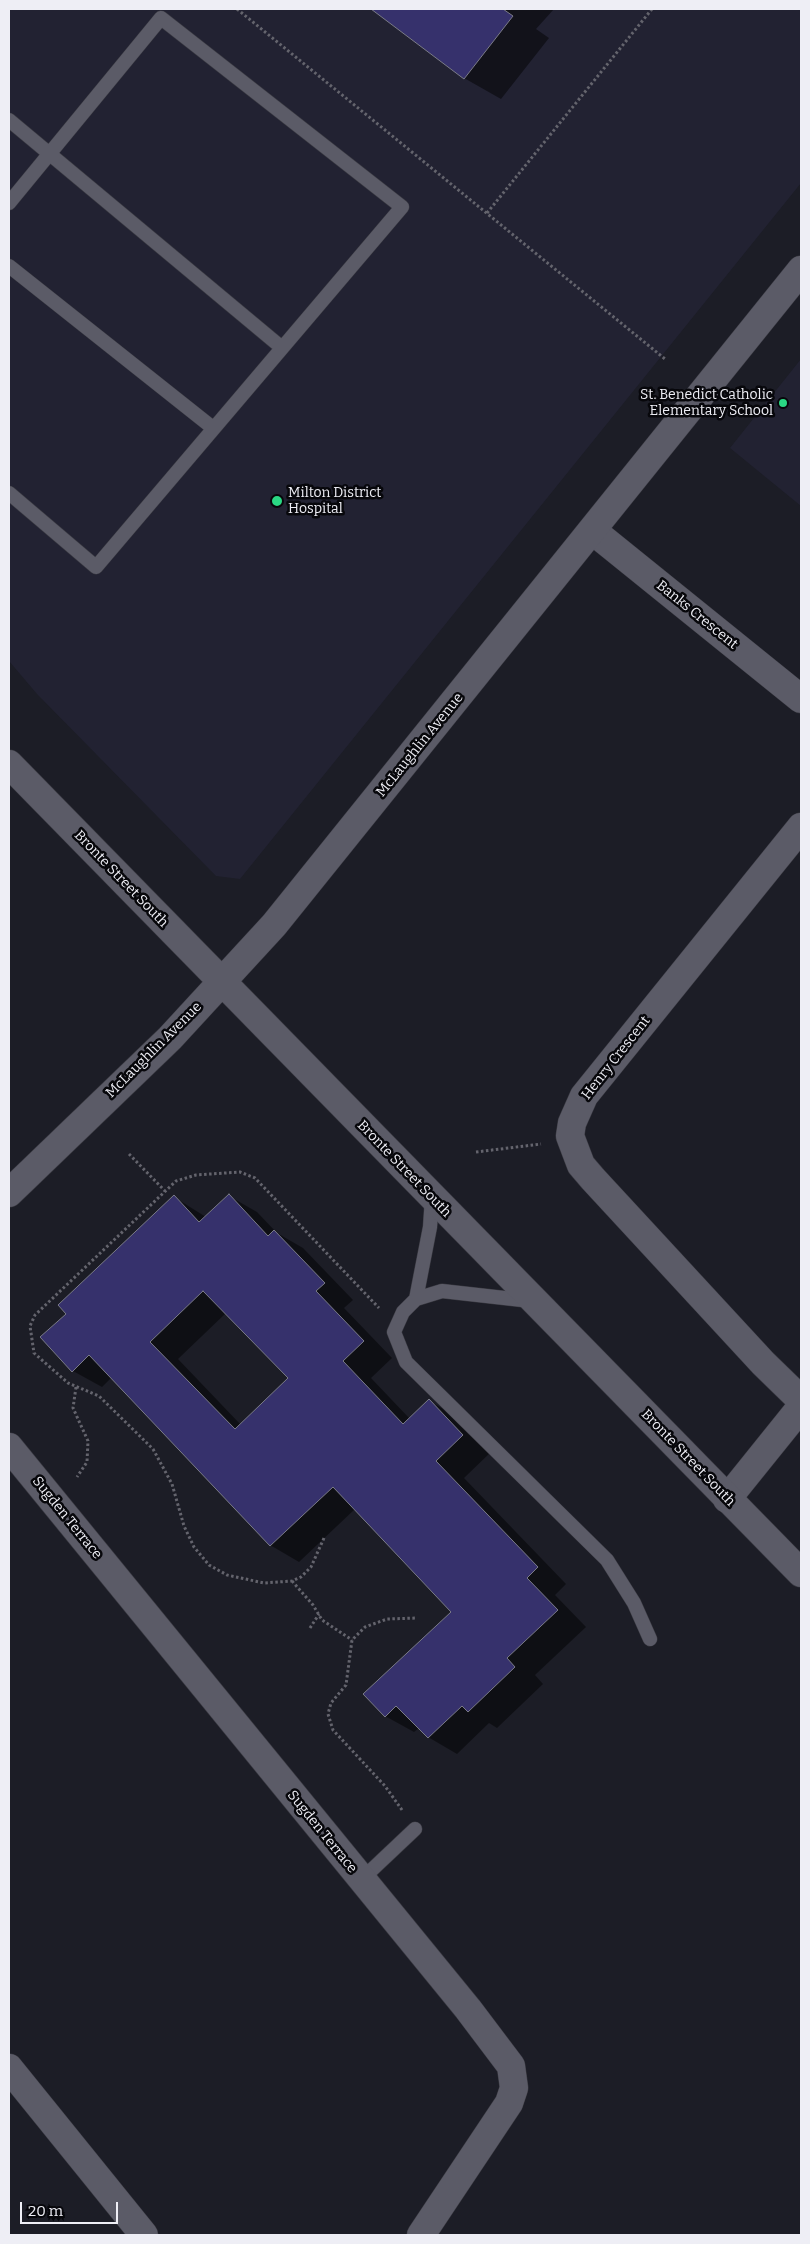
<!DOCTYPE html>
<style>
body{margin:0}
#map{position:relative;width:810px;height:2244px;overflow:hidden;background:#1c1d26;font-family:Bitter,serif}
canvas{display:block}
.frame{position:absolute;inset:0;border:10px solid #eeeef5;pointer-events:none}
.scale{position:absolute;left:20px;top:2202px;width:98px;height:22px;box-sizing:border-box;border:2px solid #eeeef5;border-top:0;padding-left:6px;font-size:15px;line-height:18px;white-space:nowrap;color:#eeeef5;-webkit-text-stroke:4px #07070b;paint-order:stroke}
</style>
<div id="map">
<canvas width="810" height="2244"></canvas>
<div class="frame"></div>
<div class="scale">20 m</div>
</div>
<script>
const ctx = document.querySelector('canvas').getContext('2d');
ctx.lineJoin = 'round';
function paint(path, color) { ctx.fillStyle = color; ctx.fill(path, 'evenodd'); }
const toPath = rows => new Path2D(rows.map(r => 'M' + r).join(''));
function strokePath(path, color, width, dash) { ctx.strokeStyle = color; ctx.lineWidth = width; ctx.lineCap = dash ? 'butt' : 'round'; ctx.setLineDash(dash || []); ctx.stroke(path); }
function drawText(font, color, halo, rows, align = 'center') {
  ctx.font = font + ' Bitter,serif'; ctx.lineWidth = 5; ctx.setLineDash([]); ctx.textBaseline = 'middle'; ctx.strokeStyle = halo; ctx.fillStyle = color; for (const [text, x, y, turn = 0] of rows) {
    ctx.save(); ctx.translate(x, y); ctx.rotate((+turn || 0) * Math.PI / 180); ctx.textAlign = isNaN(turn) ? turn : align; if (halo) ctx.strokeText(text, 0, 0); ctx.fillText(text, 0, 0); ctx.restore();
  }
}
const built = toPath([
 [9,9,801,9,801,183,240,879,216,876,37,694,9,661],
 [801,359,801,506,730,448]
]);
const shadow = toPath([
 [373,9,554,9,536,29,549,38,501,99,464,78],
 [229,1196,257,1212,277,1233,303,1248,353,1300,344,1308,392,1358,371,1378,410,1419,429,1401,458,1417,491,1452,464,1478,566,1584,555,1595,586,1627,535,1675,543,1684,497,1728,489,1723,457,1754,428,1737,419,1728,414,1732,385,1716,453,1612,355,1509,299,1562,270,1545,112,1377,102,1387,73,1371,67,1314,174,1197,206,1217],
 [226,1313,289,1378,241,1425,178,1359]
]);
const building = toPath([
 [371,9,503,9,513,16,464,79,371,9],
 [229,1194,268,1236,274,1230,325,1283,316,1291,364,1341,343,1361,403,1424,429,1399,463,1435,436,1461,538,1567,527,1578,558,1610,507,1658,515,1667,468,1712,462,1706,428,1738,396,1706,385,1717,363,1694,451,1612,333,1487,270,1546,89,1355,72,1372,40,1337,66,1314,58,1305,174,1195,199,1222,229,1194],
 [203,1291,288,1378,235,1429,150,1342,203,1291]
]);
const path = toPath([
 [237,9,665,359],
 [487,213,652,9],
 [476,1152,541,1144],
 [129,1154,165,1191],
 [76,1387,73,1408,88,1441,87,1462,77,1477],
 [324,1538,311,1567,301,1577,292,1581,264,1583,227,1575,209,1565,194,1547,184,1526,172,1484,153,1449,99,1396,68,1383,34,1353,30,1326,35,1315,176,1181,196,1175,240,1172,255,1178,379,1308],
 [292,1581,313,1605,322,1620,352,1640],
 [310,1628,319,1614],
 [402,1810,385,1786,333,1730,328,1714,331,1703,346,1685,352,1640,365,1627,387,1619,417,1618]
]);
const lane = toPath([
 [9,120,281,347],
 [9,203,161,18,402,207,96,567,9,493],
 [9,266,213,428],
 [416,1299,430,1227,432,1197],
 [531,1301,442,1291,416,1299,403,1312,394,1332,406,1362,607,1560,634,1603,650,1639],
 [361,1880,415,1829]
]);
const street = toPath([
 [593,531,801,699],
 [801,827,584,1096,572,1123,570,1136,581,1165,593,1179,763,1363,801,1400],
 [9,1447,468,2009,511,2066,514,2088,509,2103,421,2235],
 [727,1499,801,1407]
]);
const secondary = toPath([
 [9,764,801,1573],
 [9,1193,170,1038,274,925,801,270],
 [9,2068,144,2235]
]);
const markers = [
 [783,403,5,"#2ad884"],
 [277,501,6,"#2ad884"]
];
const poiNames = [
 ["St. Benedict Catholic",773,395],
 ["Elementary School",773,411],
 ["Milton District",288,493,"left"],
 ["Hospital",288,509,"left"]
];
const streetNames = [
 ["Banks Crescent",697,615,39],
 ["McLaughlin Avenue",420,745,-51],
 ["Bronte Street South",121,879,46],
 ["McLaughlin Avenue",154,1050,-45],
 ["Henry Crescent",616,1058,-52],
 ["Bronte Street South",404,1169,46],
 ["Bronte Street South",688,1458,46],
 ["Sugden Terrace",67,1518,51],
 ["Sugden Terrace",322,1832,51]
];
paint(built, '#222232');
paint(shadow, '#0007');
paint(building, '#36316c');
strokePath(building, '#7a7b87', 1);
strokePath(lane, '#3a3a42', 15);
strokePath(street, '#3a3a42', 29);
strokePath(secondary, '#3a3a42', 29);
strokePath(path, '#64646d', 3, [2.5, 2.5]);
strokePath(lane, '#5b5b67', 14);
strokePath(street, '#5b5b67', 28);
strokePath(secondary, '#5b5b67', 28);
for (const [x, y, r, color] of markers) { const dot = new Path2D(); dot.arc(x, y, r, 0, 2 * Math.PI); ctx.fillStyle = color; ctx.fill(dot); strokePath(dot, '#07070b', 2); }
drawText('14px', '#eeeef5', '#07070b', poiNames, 'right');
drawText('14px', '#eeeef5', '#07070b', streetNames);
</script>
